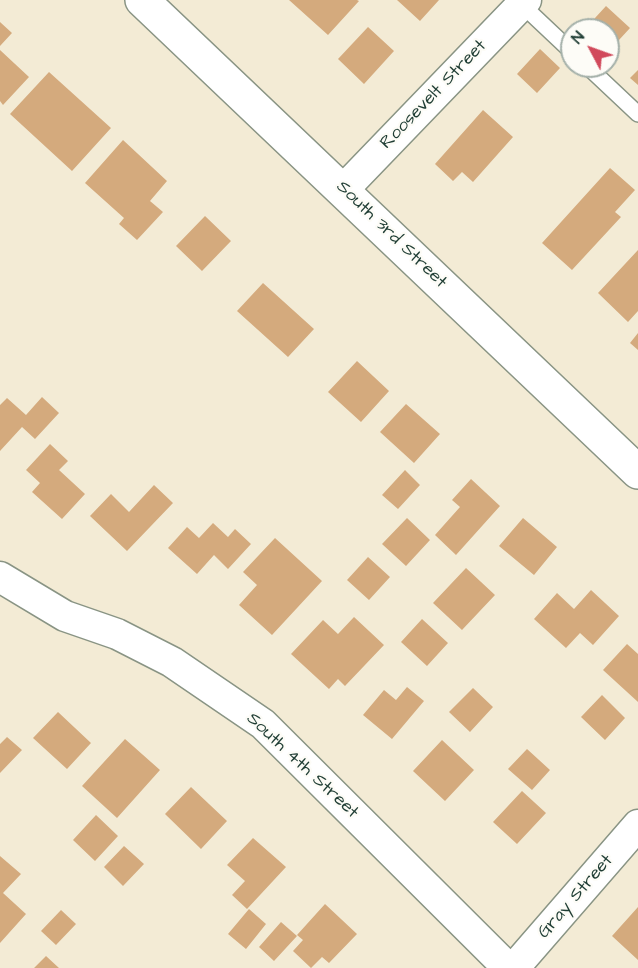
<!DOCTYPE html>
<style>
body{margin:0}
#map{position:relative;width:638px;height:968px;overflow:hidden;background:#f3ebd5;font-family:"Architects Daughter",sans-serif}
canvas{display:block}
.north{position:absolute;left:560px;top:18px;width:60px;height:60px;box-sizing:border-box;background:#fdfcf7;border:2px solid #a4b0a9;border-radius:50%;rotate:311deg;font-size:16px;font-weight:700;line-height:24px;text-align:center;color:#1f3d34}
.north::after{content:'';display:block;margin:auto;width:21px;height:27px;background:#d1495b;clip-path:polygon(50% 0,100% 100%,50% 72%,0 100%)}
</style>
<div id="map">
<canvas width="638" height="968"></canvas>
<div class="north">N</div>
</div>
<script>
const ctx = document.querySelector('canvas').getContext('2d');
ctx.lineJoin = 'round';
function paint(path, color) { ctx.fillStyle = color; ctx.fill(path, 'evenodd'); }
const toPath = rows => new Path2D(rows.map(r => 'M' + r).join(''));
function strokePath(path, color, width, dash) { ctx.strokeStyle = color; ctx.lineWidth = width; ctx.lineCap = dash ? 'butt' : 'round'; ctx.setLineDash(dash || []); ctx.stroke(path); }
function drawText(font, color, halo, rows, align = 'center') {
  ctx.font = font + ' "Architects Daughter",sans-serif'; ctx.lineWidth = 4.5; ctx.setLineDash([]); ctx.textBaseline = 'middle'; ctx.strokeStyle = halo; ctx.fillStyle = color; for (const [text, x, y, turn = 0] of rows) {
    ctx.save(); ctx.translate(x, y); ctx.rotate((+turn || 0) * Math.PI / 180); ctx.textAlign = isNaN(turn) ? turn : align; if (halo) ctx.strokeText(text, 0, 0); ctx.fillText(text, 0, 0); ctx.restore();
  }
}
const building = toPath([
 [289,0,357,0,359,1,328,35],
 [397,0,439,0,420,21],
 [606,6,630,28,608,52,608,30,584,30],
 [0,22,12,33,0,46],
 [368,27,394,51,364,84,338,59],
 [540,49,560,68,537,93,517,74],
 [0,50,29,77,3,105,0,101],
 [638,70,638,85,630,78],
 [49,72,111,128,72,171,10,114],
 [483,110,513,137,473,182,462,172,453,181,435,164],
 [123,140,167,181,150,201,163,212,137,240,119,224,124,218,85,183],
 [610,168,635,190,615,212,621,217,572,270,542,243],
 [205,216,231,241,202,271,176,246],
 [638,250,638,311,628,322,598,293],
 [263,283,314,329,288,357,237,311],
 [638,333,638,350,630,343],
 [357,361,389,391,361,422,328,392],
 [42,397,59,413,35,439,22,427,0,451,0,405,7,398,26,415],
 [406,404,440,434,414,463,380,432],
 [50,444,68,461,59,470,85,494,62,519,32,492,40,483,26,470],
 [405,470,420,485,398,509,382,495],
 [471,479,500,506,456,555,435,535,460,507,452,500],
 [154,485,173,503,127,551,90,516,111,494,129,512],
 [407,518,430,540,406,566,382,544],
 [523,518,557,547,534,575,499,546],
 [213,523,228,537,235,529,251,544,228,569,214,555,197,574,168,548,187,527,199,538],
 [275,538,322,581,272,635,239,605,257,585,243,572],
 [368,557,390,577,369,600,347,580],
 [466,568,495,595,462,630,433,603],
 [591,590,619,616,593,645,580,633,566,648,534,619,557,593,574,609],
 [354,617,384,645,345,686,338,679,329,689,291,654,323,620,338,634],
 [422,619,448,643,427,666,401,642],
 [627,644,638,654,638,702,603,670],
 [407,687,424,701,392,739,363,715,384,690,396,700],
 [473,688,493,707,470,732,449,712],
 [602,695,625,718,605,740,581,717],
 [58,712,91,743,67,769,33,738],
 [7,737,22,750,0,773,0,744],
 [125,739,160,770,117,818,82,786],
 [442,740,474,770,445,801,413,771],
 [527,749,550,770,532,790,508,769],
 [191,787,227,821,201,849,165,814],
 [522,791,546,813,517,844,493,822],
 [96,815,118,836,95,861,73,840],
 [253,838,286,867,247,909,232,895,245,881,227,865],
 [124,846,144,864,123,886,104,867],
 [0,856,21,874,3,893,26,914,0,943],
 [325,904,357,934,329,963,322,957,311,968,293,951,303,940,297,935],
 [638,907,638,960,612,936],
 [249,909,266,924,246,949,228,934],
 [61,910,76,924,56,945,41,931],
 [281,922,297,936,274,961,259,947],
 [46,956,59,968,34,968]
]);
const service = toPath([
 [519,2,572,52],
 [587,66,638,114]
]);
const minor = toPath([
 [343,190,526,0],
 [0,577,65,616,117,634,172,662,263,724,508,968],
 [514,968,638,825]
]);
const tertiary = toPath([
 [142,0,638,472]
]);
const streetNames = [
 ["Roosevelt Street",434,95,-46],
 ["South 3rd Street",391,235,44],
 ["South 4th Street",302,766,43],
 ["Gray Street",576,897,-49]
];
paint(building, '#d4aa7d');
strokePath(service, '#899484', 18);
strokePath(minor, '#899484', 33);
strokePath(tertiary, '#899484', 36);
strokePath(service, '#fff', 15);
strokePath(minor, '#fff', 30);
strokePath(tertiary, '#fff', 33);
drawText('18px', '#1f3d34', '#fdfcf7', streetNames);
</script>
